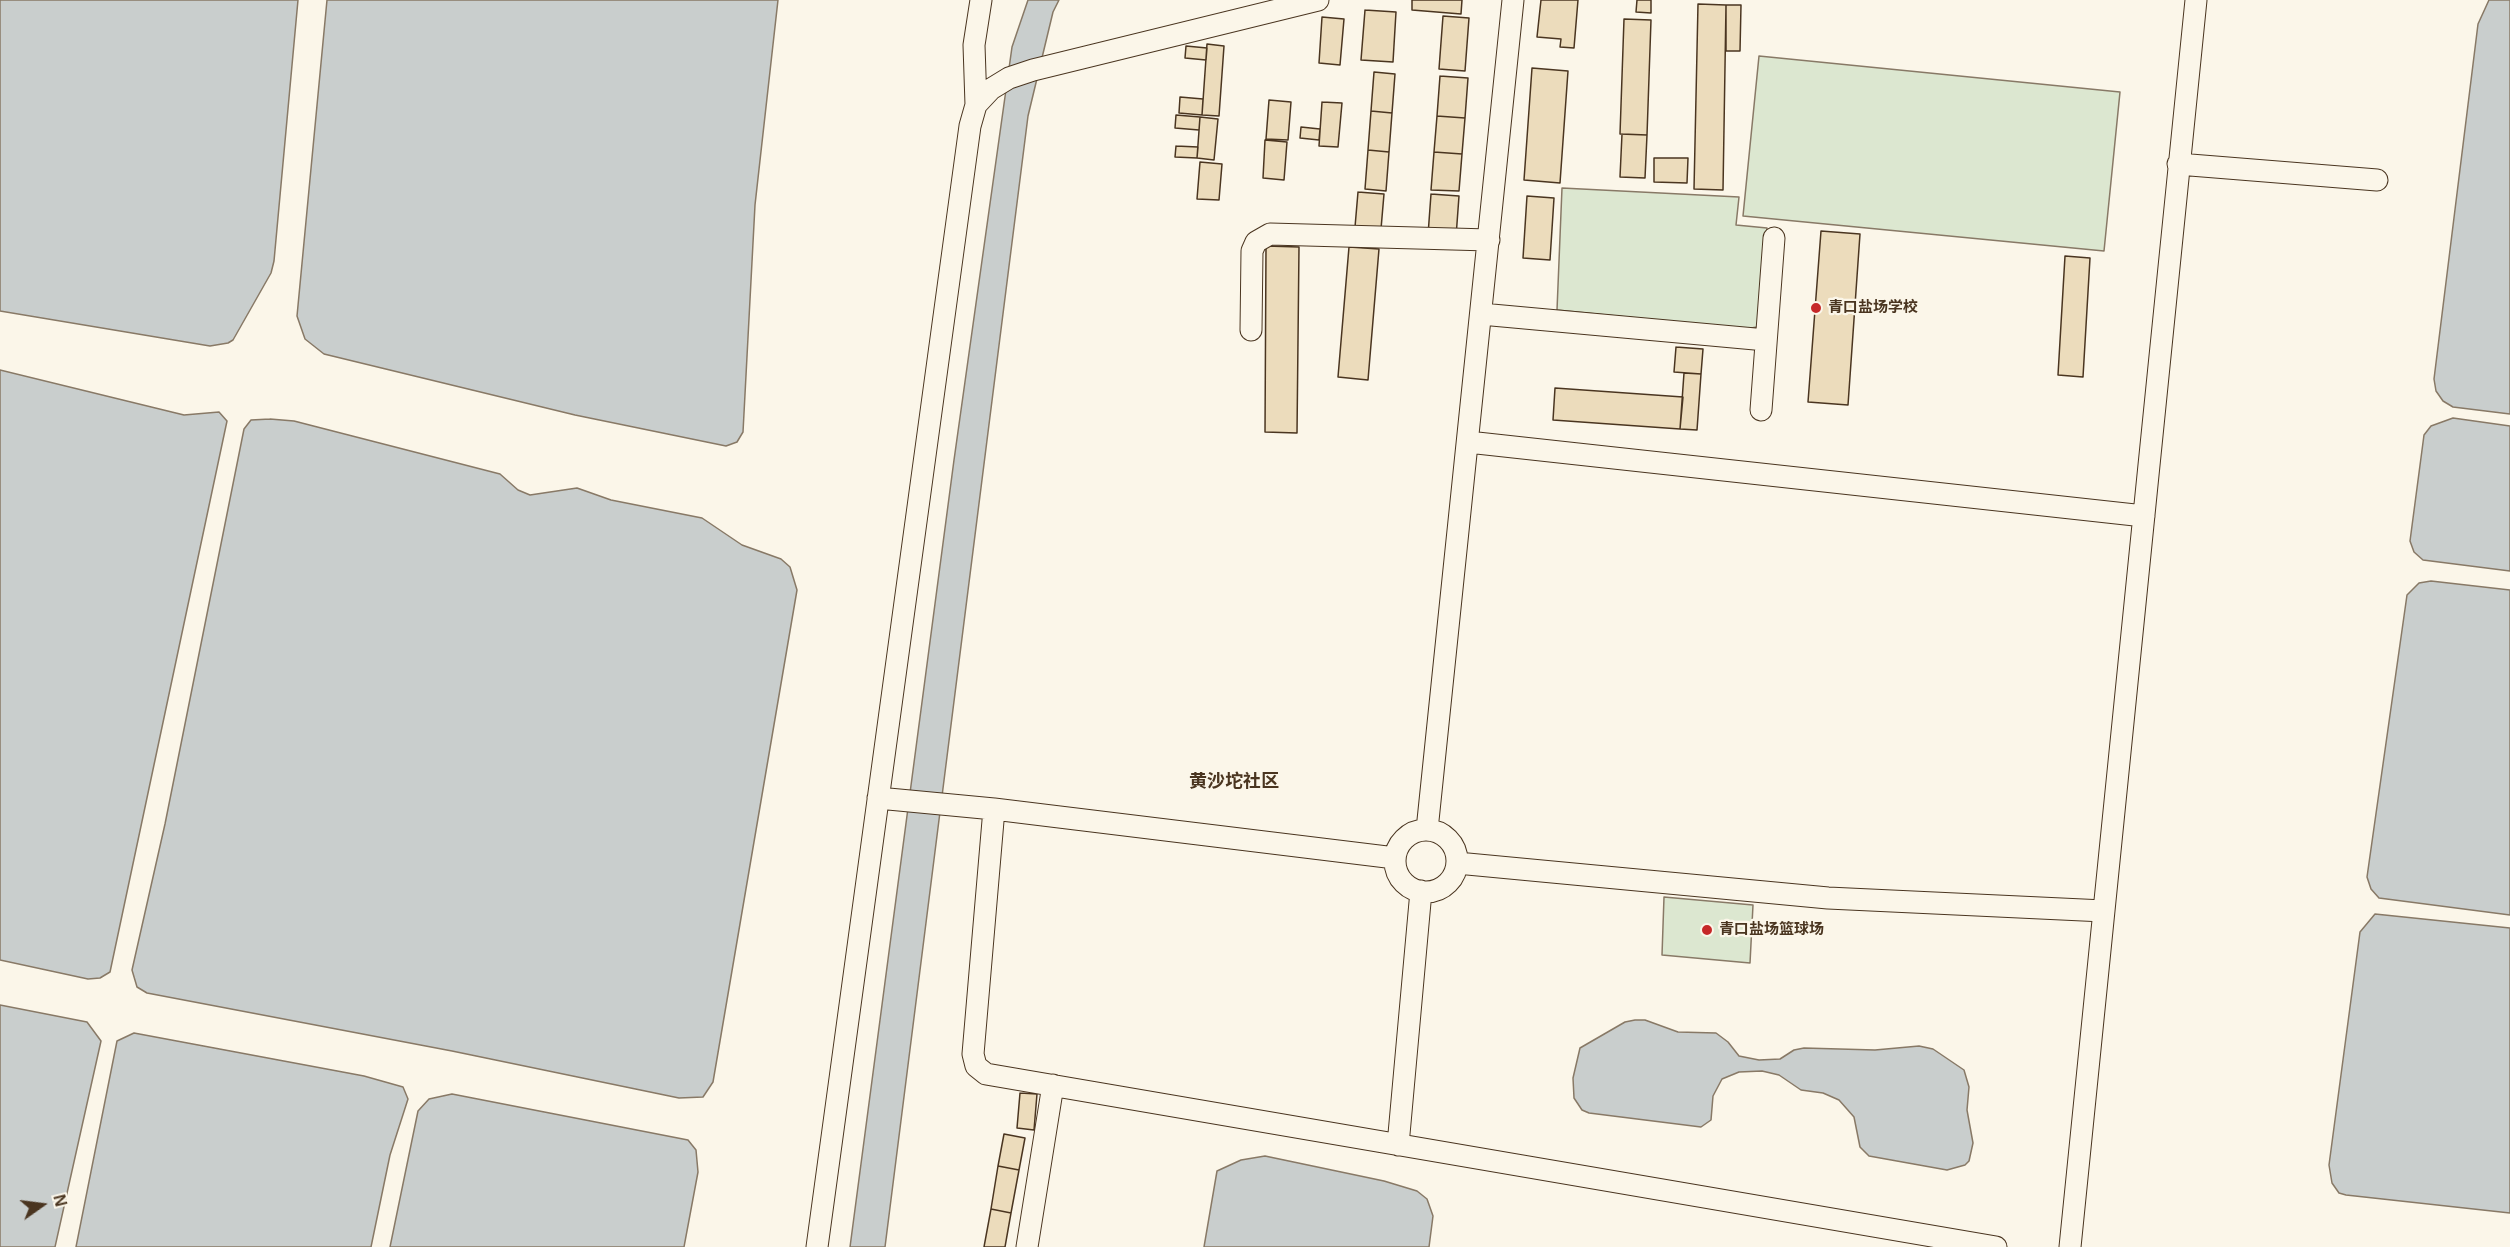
<!DOCTYPE html>
<meta charset="utf-8">
<style>
body{margin:0}
#map{position:relative;width:2510px;height:1247px;overflow:hidden;background:#fbf6e9;font-family:Helvetica,sans-serif}
canvas{display:block}
.north{position:absolute;left:12px;top:1175px;width:60px;height:60px;-webkit-text-stroke:4px #fbf6e9;paint-order:stroke;rotate:76deg;font-size:16px;font-weight:700;line-height:24px;text-align:center;color:#4a3520}
.north::after{content:'';display:block;margin:auto;width:21px;height:27px;background:#4a3520;clip-path:polygon(50% 0,100% 100%,50% 72%,0 100%)}
</style>
<div id="map">
<canvas width="2510" height="1247"></canvas>
<div class="north">N</div>
</div>
<script>
const ctx = document.querySelector('canvas').getContext('2d');
ctx.lineJoin = 'round';
function paint(path, color) { ctx.fillStyle = color; ctx.fill(path, 'evenodd'); }
const toPath = rows => new Path2D(rows.map(r => 'M' + r).join(''));
function strokePath(path, color, width, dash) { ctx.strokeStyle = color; ctx.lineWidth = width; ctx.lineCap = dash ? 'butt' : 'round'; ctx.setLineDash(dash || []); ctx.stroke(path); }
function drawText(font, color, halo, rows, align = 'center') {
  ctx.font = font + ' Helvetica,"Noto Sans SC",sans-serif'; ctx.lineWidth = 4.5; ctx.setLineDash([]); ctx.textBaseline = 'middle'; ctx.strokeStyle = halo; ctx.fillStyle = color; for (const [text, x, y, turn = 0] of rows) {
    ctx.save(); ctx.translate(x, y); ctx.rotate((+turn || 0) * Math.PI / 180); ctx.textAlign = isNaN(turn) ? turn : align; if (halo) ctx.strokeText(text, 0, 0); ctx.fillText(text, 0, 0); ctx.restore();
  }
}
const green = toPath([
 [1759,56,2120,92,2104,251,1743,216,1759,56],
 [1562,188,1739,197,1736,225,1767,228,1761,322,1757,327,1745,329,1557,310,1562,188],
 [1664,897,1753,905,1750,963,1662,955,1664,897]
]);
const water = toPath([
 [0,0,298,0,274,261,271,273,233,340,228,343,210,346,0,311,0,0],
 [327,0,778,0,755,205,743,432,737,442,726,446,575,415,324,354,305,339,297,316,327,0],
 [1028,0,1059,0,1053,12,1028,116,885,1247,850,1247,954,460,1012,47,1028,0],
 [2489,0,2510,0,2510,414,2453,407,2443,401,2436,391,2434,379,2478,24,2489,0],
 [0,370,184,415,219,412,227,421,110,972,100,978,88,979,0,960,0,370],
 [2453,418,2510,426,2510,571,2423,560,2414,552,2410,541,2424,435,2431,426,2453,418],
 [270,419,294,421,500,474,518,490,530,495,577,488,611,500,702,518,742,545,781,559,790,567,797,590,713,1082,703,1097,679,1098,452,1051,147,993,137,987,132,970,165,824,244,429,251,420,270,419],
 [2431,581,2510,590,2510,915,2379,898,2371,889,2367,877,2407,595,2419,583,2431,581],
 [2375,914,2510,928,2510,1213,2346,1195,2339,1193,2332,1183,2329,1165,2360,932,2375,914],
 [0,1005,87,1022,101,1041,55,1247,0,1247,0,1005],
 [1635,1020,1645,1020,1678,1032,1716,1033,1728,1042,1739,1056,1759,1060,1780,1059,1794,1050,1804,1048,1875,1050,1919,1046,1933,1049,1964,1070,1969,1087,1967,1110,1973,1143,1969,1161,1965,1165,1947,1170,1869,1156,1860,1147,1854,1117,1839,1100,1823,1093,1801,1090,1779,1075,1762,1071,1739,1072,1722,1079,1713,1096,1711,1120,1701,1127,1589,1113,1582,1110,1574,1098,1573,1078,1580,1048,1625,1022,1635,1020],
 [134,1033,364,1076,403,1087,408,1099,390,1155,371,1247,76,1247,117,1041,134,1033],
 [452,1094,688,1140,696,1150,698,1172,684,1247,390,1247,418,1111,429,1099,452,1094],
 [1265,1156,1384,1181,1417,1191,1427,1199,1433,1216,1429,1247,1204,1247,1217,1171,1241,1160,1265,1156]
]);
const building = toPath([
 [1412,0,1462,0,1461,14,1412,10,1412,0],
 [1541,0,1578,0,1574,48,1560,47,1561,39,1537,37,1541,0],
 [1637,0,1651,0,1651,13,1636,12,1637,0],
 [1698,4,1726,5,1723,190,1694,189,1698,4],
 [1726,5,1741,5,1740,51,1726,51,1726,5],
 [1365,10,1396,12,1393,62,1361,60,1365,10],
 [1443,16,1469,18,1465,71,1439,69,1443,16],
 [1322,17,1344,19,1340,65,1319,63,1322,17],
 [1624,19,1651,20,1647,135,1620,134,1624,19],
 [1207,44,1224,46,1219,116,1202,115,1207,44],
 [1186,46,1207,48,1206,60,1185,58,1186,46],
 [1532,68,1568,71,1560,183,1524,180,1532,68],
 [1374,72,1395,74,1392,113,1371,111,1374,72],
 [1440,76,1468,78,1465,118,1437,116,1440,76],
 [1180,97,1203,99,1202,115,1179,113,1180,97],
 [1269,100,1291,102,1288,140,1266,139,1269,100],
 [1322,102,1342,103,1338,147,1319,146,1322,102],
 [1371,111,1392,113,1389,152,1368,150,1371,111],
 [1176,115,1200,117,1199,130,1175,128,1176,115],
 [1437,116,1465,118,1462,154,1434,152,1437,116],
 [1200,117,1218,119,1214,160,1197,158,1200,117],
 [1301,127,1320,129,1319,140,1300,138,1301,127],
 [1622,134,1647,135,1645,178,1620,177,1622,134],
 [1265,140,1287,142,1284,180,1263,178,1265,140],
 [1176,146,1198,147,1197,158,1175,157,1176,146],
 [1368,150,1389,152,1386,191,1365,189,1368,150],
 [1434,152,1462,154,1459,191,1431,190,1434,152],
 [1654,158,1688,158,1687,183,1654,182,1654,158],
 [1200,162,1222,164,1219,200,1197,199,1200,162],
 [1358,192,1384,194,1381,229,1355,227,1358,192],
 [1431,194,1459,196,1456,237,1428,235,1431,194],
 [1527,196,1554,198,1550,260,1523,258,1527,196],
 [1821,231,1860,234,1848,405,1808,402,1821,231],
 [1266,246,1299,247,1297,433,1265,432,1266,246],
 [1349,247,1379,249,1368,380,1338,377,1349,247],
 [2065,256,2090,258,2083,377,2058,375,2065,256],
 [1676,347,1703,349,1701,374,1674,372,1676,347],
 [1684,373,1701,374,1697,430,1680,429,1684,373],
 [1555,388,1683,397,1680,429,1553,420,1555,388],
 [1020,1093,1037,1094,1034,1130,1017,1128,1020,1093],
 [1004,1134,1025,1138,1019,1170,998,1166,1004,1134],
 [998,1166,1019,1170,1011,1213,991,1209,998,1166],
 [991,1209,1011,1213,1005,1247,984,1247,991,1209]
]);
const minor = toPath([
 [976,105,974,45,981,0],
 [2178,164,2377,180],
 [1481,314,1766,340],
 [1251,330,1252,251,1256,242,1270,234,1489,240],
 [1761,410,1774,238],
 [1468,442,2144,516],
 [878,798,994,809,1395,858],
 [994,809,973,1054,976,1066,986,1074,1996,1247],
 [1427,830,1513,0],
 '1395 861a31 31 0 1 1 62 0a31 31 0 1 1-62 0Z',
 [1457,863,1828,898,2104,911],
 [1398,1145,1421,891],
 [817,1247,970,126,976,105,991,89,1009,78,1033,70,1318,0],
 [1027,1247,1053,1085],
 [2070,1247,2196,0]
]);
const markers = [
 [1816,308,6,"#c62828"],
 [1707,930,6,"#c62828"]
];
const poiNames = [
 ["青口盐场学校",1828,308],
 ["青口盐场篮球场",1719,930]
];
const quarterNames = [
 ["黄沙坨社区",1234,782]
];
paint(green, '#dce7d0');
strokePath(green, '#887966', 1.5);
paint(water, '#c9cecd');
strokePath(water, '#887966', 1.5);
paint(building, '#ecdcbc');
strokePath(building, '#4a3520', 1.5);
strokePath(minor, '#4a3520', 23);
strokePath(minor, '#fbf6e9', 21);
for (const [x, y, r, color] of markers) { const dot = new Path2D(); dot.arc(x, y, r, 0, 2 * Math.PI); ctx.fillStyle = color; ctx.fill(dot); strokePath(dot, '#fbf6e9', 2); }
drawText('bold 15px', '#4a3520', '#fbf6e9', poiNames, 'left');
drawText('bold 18px', '#4a3520', '#fbf6e9', quarterNames);
</script>
